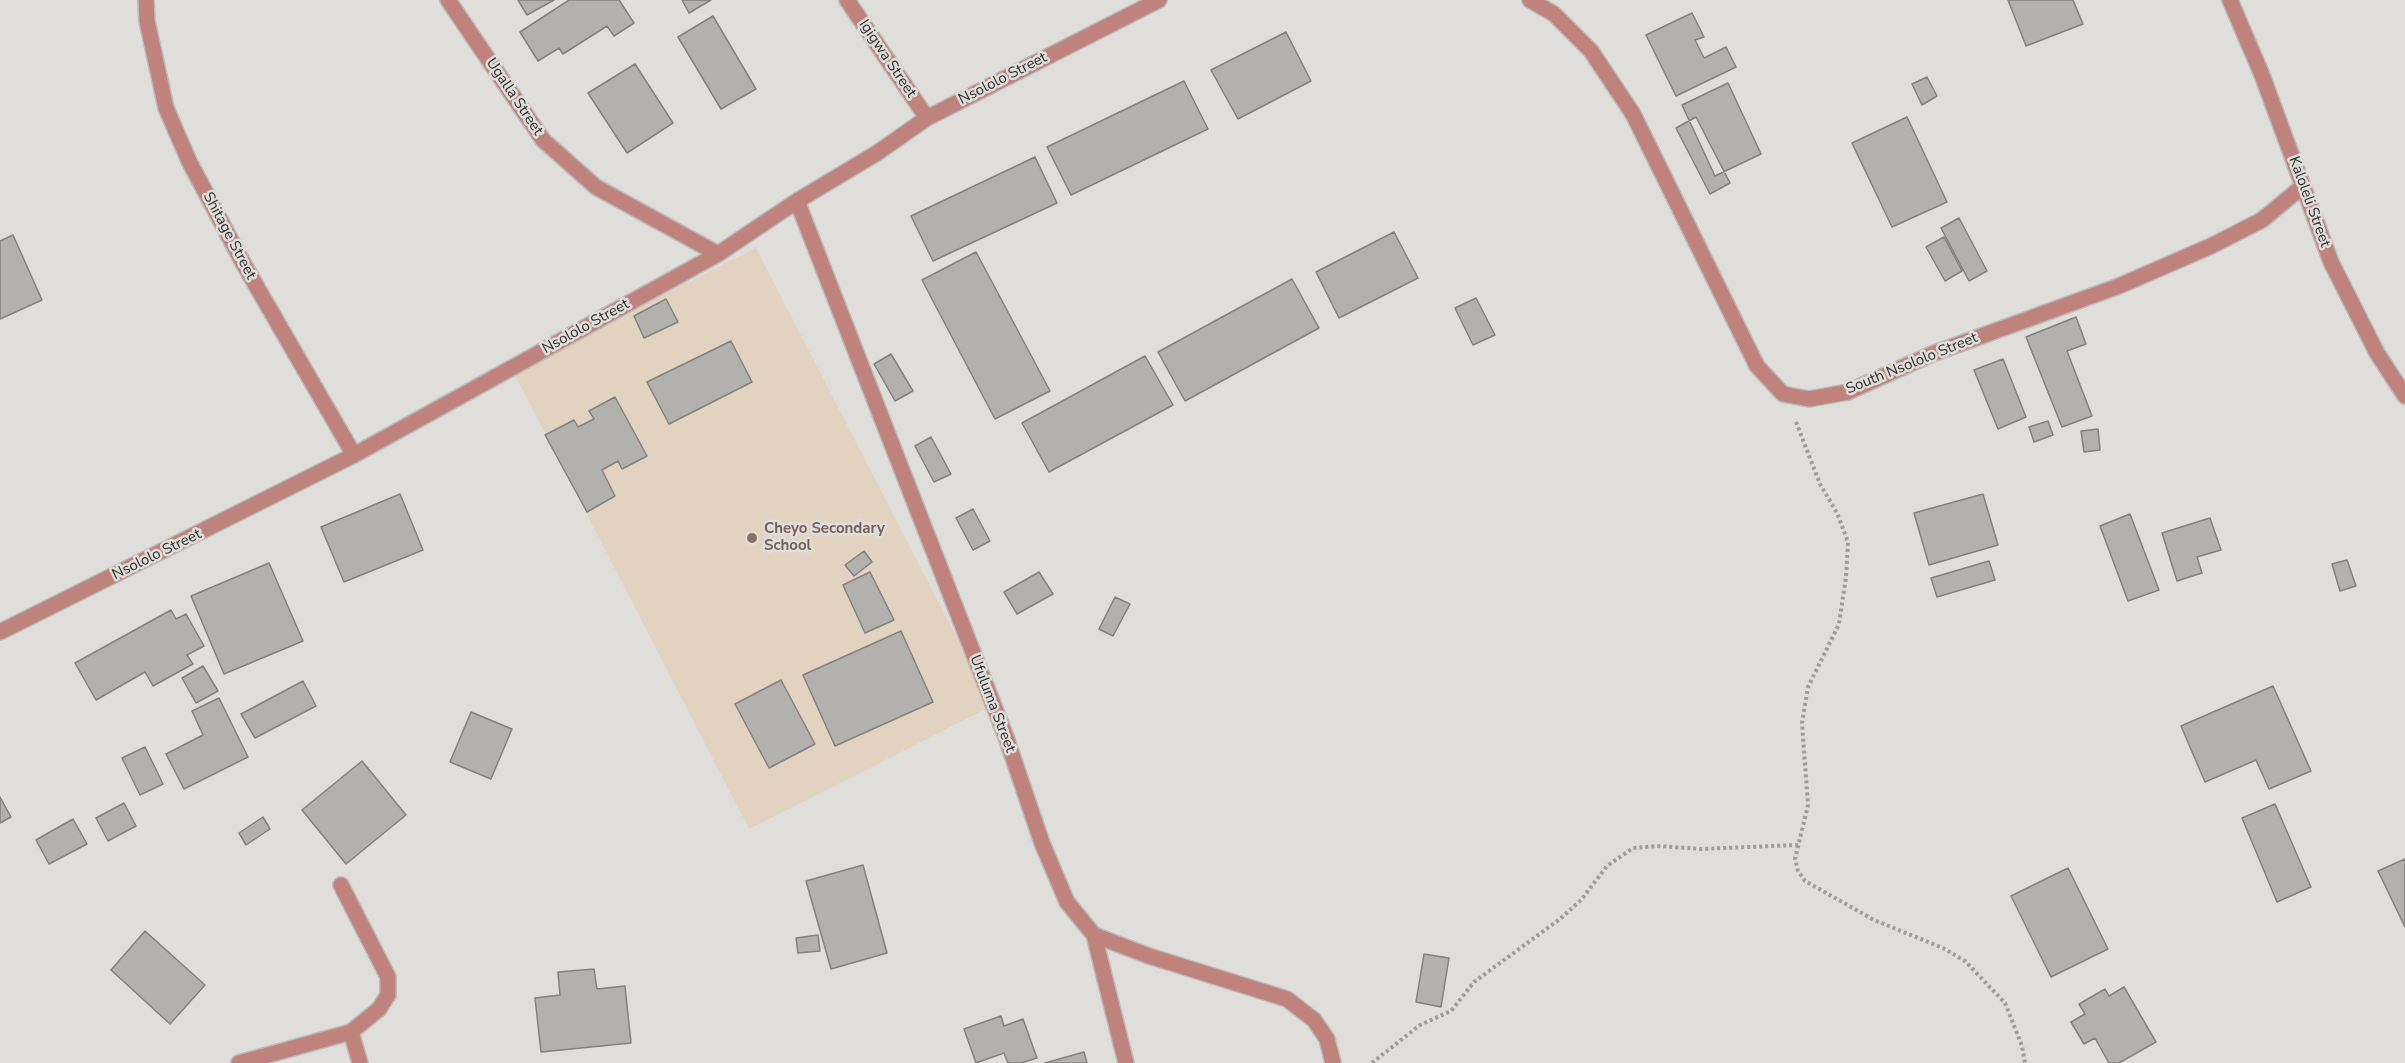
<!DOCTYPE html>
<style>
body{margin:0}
canvas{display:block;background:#e0dedb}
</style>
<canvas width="2405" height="1063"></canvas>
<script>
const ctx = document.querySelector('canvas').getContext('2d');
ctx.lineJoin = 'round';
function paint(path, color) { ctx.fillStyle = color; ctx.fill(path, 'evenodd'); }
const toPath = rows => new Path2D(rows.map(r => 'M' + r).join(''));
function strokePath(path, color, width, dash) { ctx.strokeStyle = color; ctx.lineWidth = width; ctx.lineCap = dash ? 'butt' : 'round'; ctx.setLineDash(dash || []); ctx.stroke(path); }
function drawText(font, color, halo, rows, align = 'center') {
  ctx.font = font + ' "Nunito Sans",sans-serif'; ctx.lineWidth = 5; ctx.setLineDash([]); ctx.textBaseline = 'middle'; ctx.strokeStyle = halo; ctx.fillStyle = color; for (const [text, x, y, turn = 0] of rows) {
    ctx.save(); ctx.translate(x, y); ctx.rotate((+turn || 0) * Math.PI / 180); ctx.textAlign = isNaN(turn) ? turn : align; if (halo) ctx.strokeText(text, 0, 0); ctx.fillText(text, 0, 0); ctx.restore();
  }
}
const education = toPath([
 [756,248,992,706,749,829,513,371]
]);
const building = toPath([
 [518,0,554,0,527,15,518,0],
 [569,0,619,0,634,23,614,36,607,26,563,54,559,48,538,61,520,32,569,0],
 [682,0,711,0,689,13,682,0],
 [2008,0,2073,0,2083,24,2026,46,2008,0],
 [1692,13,1704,37,1695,40,1704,58,1726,47,1736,67,1676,96,1646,35,1692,13],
 [713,16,756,89,721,109,678,37,713,16],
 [1286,32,1311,81,1238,119,1211,70,1286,32],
 [635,64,673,123,627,153,588,93,635,64],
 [1927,77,1937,96,1922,105,1912,84,1927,77],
 [1184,81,1208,129,1071,195,1047,147,1184,81],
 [1728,83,1761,154,1715,176,1682,105,1728,83],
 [1696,117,1730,183,1710,194,1676,128,1696,117],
 [1907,117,1947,202,1892,227,1852,143,1907,117],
 [1035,157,1057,203,933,261,911,216,1035,157],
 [1959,218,1987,271,1969,281,1941,228,1959,218],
 [1394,232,1418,278,1339,318,1316,272,1394,232],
 [13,235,42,300,0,319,0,241,13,235],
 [1944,237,1962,271,1945,281,1926,247,1944,237],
 [976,252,1050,391,995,419,922,280,976,252],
 [1292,279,1319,328,1185,401,1158,352,1292,279],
 [1476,298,1495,335,1473,345,1455,308,1476,298],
 [666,299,678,322,644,338,634,316,666,299],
 [2076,317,2086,344,2067,351,2092,416,2062,427,2026,337,2076,317],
 [731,341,752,382,669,424,647,382,731,341],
 [891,354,913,391,895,401,874,364,891,354],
 [1145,356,1173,405,1049,472,1022,423,1145,356],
 [2003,359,2026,417,1998,429,1974,370,2003,359],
 [615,397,647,456,622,469,618,461,602,470,615,496,587,512,545,435,574,420,578,427,594,419,589,411,615,397],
 [2048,421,2053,435,2034,442,2029,427,2048,421],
 [2098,429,2100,450,2084,452,2081,431,2098,429],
 [931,437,951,474,934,482,915,446,931,437],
 [400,494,423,550,344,582,321,527,400,494],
 [1983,494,1998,545,1929,565,1914,513,1983,494],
 [973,509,990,541,973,550,956,518,973,509],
 [2130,514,2159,590,2128,601,2100,526,2130,514],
 [2210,518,2221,550,2197,557,2202,573,2177,581,2162,533,2210,518],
 [864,551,872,562,854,576,845,565,864,551],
 [2347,560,2356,586,2340,591,2332,564,2347,560],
 [1989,561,1995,580,1937,597,1931,578,1989,561],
 [269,563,303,641,224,674,191,596,269,563],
 [870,572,894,620,865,633,843,585,870,572],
 [1039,572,1053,594,1017,614,1004,592,1039,572],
 [1115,597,1130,604,1113,636,1099,629,1115,597],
 [171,610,176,619,186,614,204,646,187,655,193,664,153,686,145,672,96,700,75,663,171,610],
 [901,631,933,702,835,746,803,675,901,631],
 [203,666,218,691,196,703,182,678,203,666],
 [781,680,815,744,769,768,735,704,781,680],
 [303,681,316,706,255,738,241,714,303,681],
 [2273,686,2311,771,2269,789,2256,760,2205,782,2181,726,2273,686],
 [219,698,248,757,184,789,166,754,203,735,192,711,219,698],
 [471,712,512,729,491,779,450,762,471,712],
 [145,747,163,784,140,795,122,758,145,747],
 [362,761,406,815,346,864,302,810,362,761],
 [0,797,11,817,0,823,0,797],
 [124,803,136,826,108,841,96,818,124,803],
 [2275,804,2311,887,2277,902,2242,818,2275,804],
 [263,817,270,829,246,845,239,833,263,817],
 [73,819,87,844,49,864,36,840,73,819],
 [2405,859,2405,927,2378,871,2405,859],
 [863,865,887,953,831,969,806,881,863,865],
 [2068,868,2108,949,2051,977,2011,896,2068,868],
 [145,931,205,985,170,1024,111,970,145,931],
 [818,935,820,951,798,953,796,938,818,935],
 [1424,954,1449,958,1441,1007,1416,1002,1424,954],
 [594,969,597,989,625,986,631,1043,541,1052,535,998,560,995,558,972,594,969],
 [2124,987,2156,1042,2119,1063,2109,1063,2095,1038,2084,1044,2071,1022,2085,1014,2079,1004,2105,989,2109,996,2124,987],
 [1001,1016,1004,1026,1023,1019,1037,1058,1021,1063,1008,1063,1004,1053,976,1063,964,1029,1001,1016],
 [1084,1052,1087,1063,1045,1063,1084,1052]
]);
const path = toPath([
 [1796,422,1820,484,1837,513,1848,542,1846,577,1839,624,1808,687,1802,723,1808,805,1795,859,1798,871,1805,881,1874,920,1943,948,1965,961,2005,1003,2022,1046,2025,1063],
 [1372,1063,1420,1025,1451,1011,1474,982,1560,919,1581,900,1607,866,1633,848,1657,846,1702,849,1798,845]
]);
const minor = toPath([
 [146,0,147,21,166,108,189,161,243,263,354,455],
 [448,0,543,140,596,187,718,254],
 [847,0,927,118],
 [1530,0,1554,14,1591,51,1633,114,1757,366,1783,394,1809,399,1848,392,1932,354,2119,286,2211,246,2262,220,2303,186],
 [2230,0,2262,75,2331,262,2377,353,2405,396],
 [797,201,1006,737,1042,843,1067,902,1094,935,1149,956,1287,999,1314,1020,1327,1039,1333,1063],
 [0,632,354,455,718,254,797,201,877,153,927,118,1159,0],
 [1094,935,1126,1063],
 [351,1032,360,1063],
 [239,1063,351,1032,379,1009,388,995,388,977,341,885]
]);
const markers = [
 [752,538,6,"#8d6e63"]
];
const streetNames = [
 ["Igigwa Street",887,59,56],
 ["Nsololo Street",1003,79,-27],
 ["Ugalla Street",514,97,56],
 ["Kaloleli Street",2309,202,70],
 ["Shitage Street",229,236,62],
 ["Nsololo Street",586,327,-29],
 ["South Nsololo Street",1912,364,-22],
 ["Nsololo Street",157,555,-26],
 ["Ufuluma Street",992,704,69]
];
const educationNames = [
 ["Cheyo Secondary",764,529],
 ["School",764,546]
];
paint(education, '#e2d2c0');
paint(building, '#b3b1ae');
strokePath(building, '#82817e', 1.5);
strokePath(minor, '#bcbbb8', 18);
strokePath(path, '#9d9c99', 4, [3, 3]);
strokePath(minor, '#c0827d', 15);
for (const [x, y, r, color] of markers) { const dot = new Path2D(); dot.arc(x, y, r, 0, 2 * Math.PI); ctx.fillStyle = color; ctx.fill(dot); strokePath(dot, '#e0dedb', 2); }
drawText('15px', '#2d2d2b', '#e0dedb', streetNames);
drawText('bold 15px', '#785e54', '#e0dedb', educationNames, 'left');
</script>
